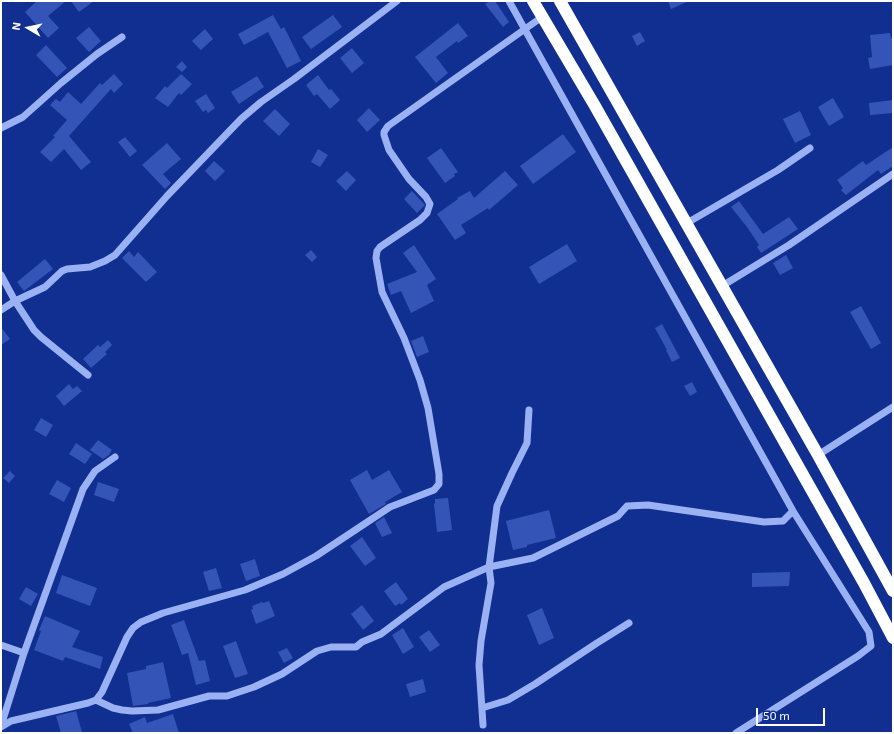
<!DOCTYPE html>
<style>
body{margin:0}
#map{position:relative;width:894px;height:734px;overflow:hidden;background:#102f90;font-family:"Exo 2",sans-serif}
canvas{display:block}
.frame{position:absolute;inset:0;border:2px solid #fff;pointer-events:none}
.north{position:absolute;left:8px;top:8px;width:40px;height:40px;-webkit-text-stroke:3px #102f90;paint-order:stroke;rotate:279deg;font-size:11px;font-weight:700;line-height:16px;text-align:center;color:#fff}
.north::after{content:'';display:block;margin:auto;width:14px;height:18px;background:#fff;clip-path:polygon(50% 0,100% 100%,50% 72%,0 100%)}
.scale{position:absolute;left:756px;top:708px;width:69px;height:18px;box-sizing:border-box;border:2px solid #fff;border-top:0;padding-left:5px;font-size:12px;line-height:14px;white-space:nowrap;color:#fff;-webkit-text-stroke:3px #102f90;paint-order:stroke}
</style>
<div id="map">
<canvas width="894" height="734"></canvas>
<div class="frame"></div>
<div class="north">N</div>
<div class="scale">50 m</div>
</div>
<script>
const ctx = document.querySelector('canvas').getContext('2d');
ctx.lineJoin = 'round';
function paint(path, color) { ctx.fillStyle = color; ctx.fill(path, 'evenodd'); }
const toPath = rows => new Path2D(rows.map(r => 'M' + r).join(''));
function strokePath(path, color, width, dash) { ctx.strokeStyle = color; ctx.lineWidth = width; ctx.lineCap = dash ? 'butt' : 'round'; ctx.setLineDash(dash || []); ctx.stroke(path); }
const building = toPath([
 [37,1,66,1,48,16,59,28,48,38,25,12],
 [71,1,94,1,79,12],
 [490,1,495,1,509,22,503,27,485,4],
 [668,1,689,1,671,9],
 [273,15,281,29,284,27,301,61,287,68,268,32,244,45,238,34],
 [333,15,342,27,311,49,302,37],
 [458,23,468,36,458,43,457,41,436,57,448,73,436,83,415,57],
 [89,27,101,41,89,52,76,38],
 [205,29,213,39,201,50,192,41],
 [640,32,645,41,637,46,632,36],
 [890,33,891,38,893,38,893,65,870,69,868,58,872,57,870,35],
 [46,45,67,68,57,77,36,55],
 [352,48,364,63,352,73,340,58],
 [182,61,187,67,182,72,176,67],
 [114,74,123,84,114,93,111,89,69,136,91,162,81,170,64,149,51,162,40,152,55,137,53,136,67,120,50,105,56,99,60,102,68,92,81,104,100,83,102,85],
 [181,74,192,84,181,95,179,93,168,107,155,98,165,86,167,88],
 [318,75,329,90,331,89,340,100,330,109,317,94,314,96,306,85],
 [257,76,264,87,239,104,231,92],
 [206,94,215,108,208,113,206,110,203,112,195,101],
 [833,98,844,117,829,126,818,107],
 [893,100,893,113,870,115,869,103],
 [369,108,380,120,367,132,357,120],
 [275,109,290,124,279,136,263,121],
 [800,111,811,135,795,143,783,119],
 [563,134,576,152,533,184,520,166],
 [125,137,137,151,130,157,118,142],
 [167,143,181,159,163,174,171,183,165,189,142,165],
 [893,147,893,166,881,174,878,170,846,195,841,190,843,188,837,180,863,161,866,165],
 [441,148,458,172,454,174,455,176,445,183,427,158],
 [318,149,328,155,320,167,311,162],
 [214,161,225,171,215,181,205,171],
 [347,171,356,180,346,191,336,181],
 [505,171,518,185,489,210,488,208,461,225,466,233,455,240,437,214,458,199,457,198,470,191,474,198],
 [412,191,425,205,417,213,404,199],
 [739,201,763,234,789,217,798,229,761,253,757,247,759,245,747,227,731,207],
 [567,244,577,261,539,284,529,267],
 [414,245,436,279,427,285,434,301,411,313,401,291,391,295,387,284,417,272,403,253],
 [311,250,317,257,312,262,305,255],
 [129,251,134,257,138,252,157,272,146,282,122,258],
 [786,255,793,268,780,275,773,263],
 [45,259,53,269,24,291,17,282],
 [861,306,881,343,871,349,850,312],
 [662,324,680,358,672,362,666,350,667,350,655,328],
 [1,327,10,339,1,345],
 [423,336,429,352,417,357,411,341],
 [108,340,112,345,105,352,107,354,91,368,83,359,98,345,100,347],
 [692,382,697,392,690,396,684,386],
 [69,384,73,389,77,386,82,391,64,406,56,396],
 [41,418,53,425,46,437,34,430],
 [98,440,112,450,109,455,103,459,90,450],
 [76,443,92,454,85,464,69,454],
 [367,470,372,480,389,470,402,492,385,502,386,504,369,514,350,480],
 [10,471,15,476,9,483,3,478],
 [57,480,71,488,64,502,49,494],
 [98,482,119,489,114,502,94,495],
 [448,498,452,530,437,532,434,504,435,503,435,499],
 [549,510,556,538,527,545,527,547,513,550,506,521],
 [384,517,392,533,382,537,375,523],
 [362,537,376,558,365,566,350,546],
 [255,559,260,576,246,581,240,564],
 [216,568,222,588,209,591,203,572],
 [790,572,789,586,752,587,752,573],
 [62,575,97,588,90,606,56,593],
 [396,582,408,599,401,605,400,603,395,606,384,591],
 [26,587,38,594,31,606,19,599],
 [269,601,275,616,256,624,251,610,253,609,252,606,262,602,263,603],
 [362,605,374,621,363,630,351,614],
 [542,608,554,638,539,645,527,615],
 [45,616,80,631,72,647,103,657,100,669,65,657,63,661,34,650,41,631,39,630],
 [184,620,199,661,205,660,210,681,196,685,188,653,182,655,171,625],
 [403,628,414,647,403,654,392,635],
 [429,630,440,645,430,652,419,637],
 [236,641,248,674,235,678,223,646],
 [287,648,293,658,284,663,278,652],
 [163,662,171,698,148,703,148,704,133,706,127,673,146,669,146,666],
 [423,679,426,692,410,697,406,684],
 [76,711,82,732,61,733,56,716],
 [173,714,179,733,133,733,129,724,145,717,147,723]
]);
const minor = toPath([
 [509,1,793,511,869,632,871,646,858,656,736,733],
 [1,128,23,117,61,83,97,54,122,37],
 [687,223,778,170,810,148],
 [1,275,15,301,34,330,41,337,88,375],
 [722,286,789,245,893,174],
 [1,310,15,301,45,287,62,271,67,269,90,267,105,261,115,255,167,196,241,119,261,102,294,79,397,1],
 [818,455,893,407],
 [1,645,24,653],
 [96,700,113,708,122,710,132,711,158,710,209,696,227,696,254,687,282,674,317,651,331,647,356,647,362,642,381,634,444,587,489,567,533,558,618,516,627,506,648,505,764,522,783,521,793,511],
 [482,708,508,700,535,684,597,643,629,623],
 [483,725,479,665,481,641,491,583,489,567,497,506,512,473,527,443,529,410],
 [1,726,24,653,83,489,95,471,115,457],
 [1,727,11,721,88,703,96,700,102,692,127,637,133,628,141,622,163,613,245,590,283,574,316,556,390,507,434,490,439,484,439,474,428,408,420,380,404,338,382,292,376,258,377,251,380,247,420,220,427,213,430,204,426,197,409,179,389,150,384,135,384,132,388,126,542,17]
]);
const highway = toPath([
 [533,1,595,106,864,583,893,638],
 [560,1,818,455,893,591]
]);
paint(building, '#3455b7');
strokePath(minor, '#9ab1f3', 7);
strokePath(highway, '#fff', 12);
</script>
